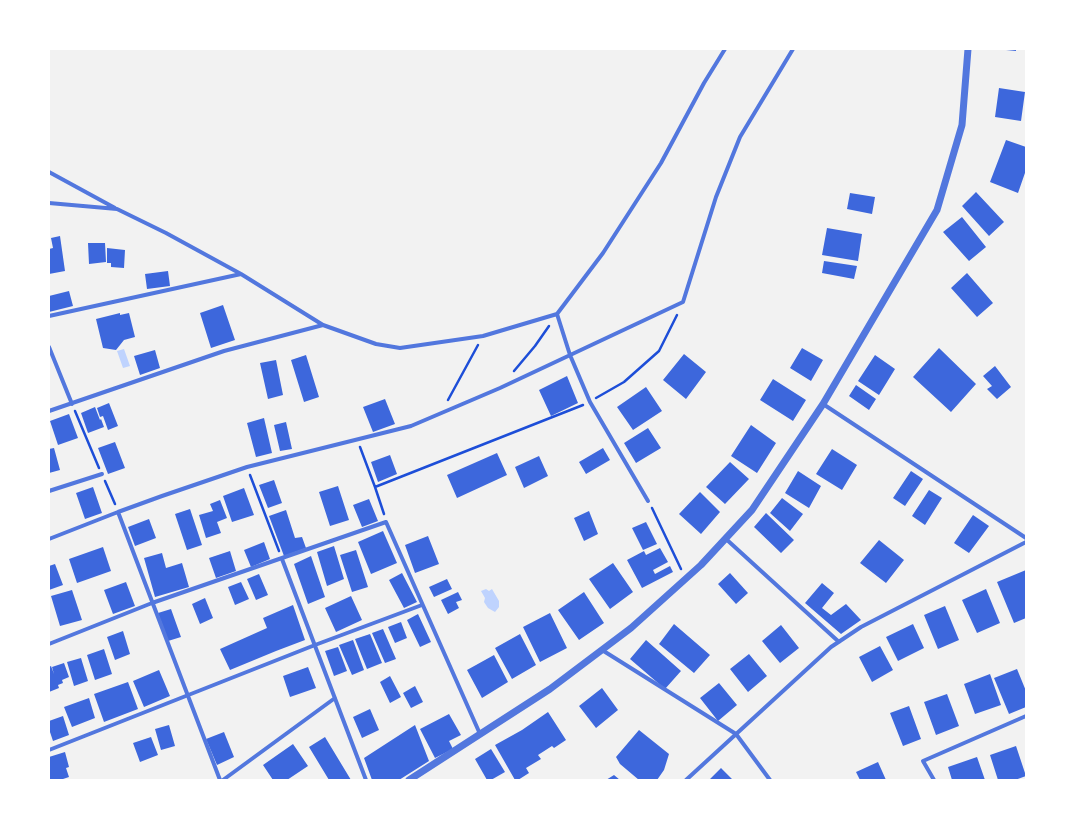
<!DOCTYPE html>
<style>
body{margin:0}
#map{position:relative;width:1075px;height:829px;overflow:hidden;background:#f2f2f2;font-family:"Sofia Sans Condensed",sans-serif}
canvas{display:block}
.frame{position:absolute;inset:0;border:50px solid #fff;pointer-events:none}
</style>
<div id="map">
<canvas width="1075" height="829"></canvas>
<div class="frame"></div>
</div>
<script>
const ctx = document.querySelector('canvas').getContext('2d');
ctx.lineJoin = 'round';
function paint(path, color) { ctx.fillStyle = color; ctx.fill(path, 'evenodd'); }
const toPath = rows => new Path2D(rows.map(r => 'M' + r).join(''));
function strokePath(path, color, width, dash) { ctx.strokeStyle = color; ctx.lineWidth = width; ctx.lineCap = dash ? 'butt' : 'round'; ctx.setLineDash(dash || []); ctx.stroke(path); }
const water = toPath([
 [124,349,130,366,123,368,117,351],
 [486,589,489,591,492,589,499,601,499,607,495,612,488,608,484,602,485,598,481,591]
]);
const building = toPath([
 [1006,49,1016,49,1016,51,1006,50],
 [999,88,1025,92,1021,121,995,117],
 [1006,140,1026,147,1026,170,1018,193,990,182],
 [976,192,1004,222,989,236,962,206],
 [850,193,875,197,872,214,847,209],
 [962,217,986,247,969,261,943,232],
 [827,228,862,234,858,261,822,255],
 [60,236,65,271,49,274,49,249,53,248,51,238],
 [88,243,105,243,106,262,89,264],
 [107,248,125,250,124,268,111,267,111,263,107,263],
 [824,261,857,266,854,279,822,273],
 [168,271,170,286,147,289,145,274],
 [967,273,993,303,977,317,951,288],
 [69,291,73,306,49,312,49,296],
 [223,305,235,340,211,348,200,313],
 [120,313,120,315,129,313,135,337,124,340,116,350,103,348,96,319],
 [802,348,823,360,811,381,790,368],
 [939,348,976,384,951,412,913,377],
 [155,350,160,368,140,375,134,356],
 [684,354,706,372,686,399,663,380],
 [306,355,319,397,304,402,291,360],
 [875,355,895,369,879,395,858,381],
 [276,360,283,395,268,399,260,363],
 [995,366,1011,387,997,399,987,389,992,386,983,376],
 [567,376,578,403,551,416,539,390],
 [773,379,806,400,793,421,760,400],
 [856,385,876,399,869,410,849,396],
 [646,387,662,411,633,430,617,407],
 [385,399,395,424,373,432,363,407],
 [109,403,118,426,108,430,103,416,100,417,97,408],
 [95,407,100,420,101,419,104,427,88,433,81,413],
 [69,414,78,438,58,445,50,421],
 [264,418,272,453,256,457,247,423],
 [286,422,292,449,280,451,274,425],
 [751,425,776,443,757,473,731,456],
 [648,428,661,448,636,463,624,443],
 [115,442,125,468,108,474,98,448],
 [54,448,60,470,49,473,49,449],
 [603,448,610,460,586,474,579,462],
 [832,449,857,465,842,490,816,474],
 [497,453,507,475,457,498,447,475],
 [390,455,397,474,378,482,371,462],
 [539,456,548,476,524,488,515,467],
 [730,462,749,479,725,504,706,487],
 [798,471,821,486,809,508,785,493],
 [911,471,923,479,905,506,893,498],
 [274,480,282,503,268,508,259,485],
 [338,486,349,520,330,526,319,492],
 [93,487,102,513,85,519,76,493],
 [244,488,254,515,232,522,223,496],
 [929,490,942,498,925,525,912,516],
 [700,492,720,512,701,534,679,514],
 [782,498,803,514,790,531,770,513],
 [369,499,378,521,362,527,353,505],
 [220,500,227,518,217,522,221,533,206,538,199,515,213,511,210,504],
 [190,509,202,545,187,550,175,514],
 [286,510,295,538,302,537,306,548,284,556,269,516],
 [589,511,598,534,584,541,574,518],
 [766,513,794,540,781,553,754,527],
 [973,515,989,526,969,553,954,543],
 [149,519,156,538,135,546,128,527],
 [646,522,657,544,643,550,632,528],
 [383,531,397,563,371,574,358,542],
 [428,536,439,564,415,573,405,545],
 [879,540,904,560,886,583,860,563],
 [264,542,270,559,251,567,244,550],
 [334,546,344,579,327,586,317,552],
 [103,547,111,571,77,583,69,559],
 [660,548,668,562,653,570,655,574,670,566,673,572,642,588,627,560,644,551,646,555],
 [356,550,368,587,352,592,340,555],
 [230,551,236,571,216,578,209,558],
 [162,553,166,568,182,563,189,587,155,597,144,558],
 [311,556,325,597,308,604,294,564],
 [613,563,633,592,610,609,589,579],
 [55,564,63,585,49,590,49,566],
 [1026,570,1026,618,1014,623,997,582],
 [402,573,417,602,404,608,389,580],
 [730,573,748,593,736,604,718,584],
 [259,574,268,595,256,600,247,579],
 [447,579,452,589,434,597,429,587],
 [126,582,135,606,113,614,104,590],
 [241,582,249,599,235,605,228,587],
 [822,583,834,593,822,608,831,615,846,604,861,620,841,634,805,603],
 [986,589,1000,623,977,633,962,600],
 [72,590,82,620,60,626,51,596],
 [458,592,462,600,456,602,459,608,448,614,441,600],
 [584,592,604,623,579,640,558,610],
 [351,596,362,620,336,632,325,608],
 [205,598,213,618,200,624,192,604],
 [293,605,305,640,276,651,230,670,220,649,267,628,263,618],
 [945,606,959,640,938,649,924,615],
 [171,609,181,637,168,641,158,613],
 [550,613,567,648,540,662,523,627],
 [418,614,431,642,420,647,407,620],
 [401,622,407,638,395,643,388,627],
 [674,624,710,655,694,673,659,644],
 [913,624,924,648,898,661,886,637],
 [781,625,799,648,780,663,762,641],
 [383,629,396,659,385,663,372,633],
 [123,631,130,654,115,660,107,637],
 [370,634,382,663,367,669,355,639],
 [520,634,536,665,512,679,495,648],
 [353,640,364,670,352,675,339,645],
 [646,640,681,671,665,689,630,659],
 [880,646,893,670,872,682,859,657],
 [338,647,347,671,334,676,325,651],
 [104,649,112,674,95,680,87,655],
 [749,654,767,676,748,692,730,669],
 [494,655,508,682,482,698,467,670],
 [81,658,88,681,74,686,67,662],
 [64,663,69,677,62,680,63,683,58,685,59,688,49,692,49,667,51,666,54,674,52,667],
 [308,667,316,688,290,697,283,676],
 [1017,669,1026,691,1026,707,1009,714,994,678],
 [159,670,170,696,144,707,133,681],
 [990,674,1001,705,975,714,964,684],
 [390,676,401,697,390,703,380,682],
 [128,682,138,709,104,722,94,694],
 [719,683,737,705,718,721,700,698],
 [415,686,423,702,411,708,403,693],
 [602,688,618,710,596,728,579,706],
 [947,694,959,726,936,735,924,702],
 [89,698,95,718,72,727,64,707],
 [909,706,921,739,903,746,890,713],
 [370,709,379,730,362,738,353,717],
 [548,712,566,740,554,748,552,746,538,755,541,759,526,768,529,773,518,780,515,780,495,745,522,730],
 [449,714,461,735,449,741,453,749,435,758,420,729],
 [63,716,69,735,53,741,49,729,49,721],
 [169,725,175,746,161,750,155,729],
 [415,725,429,761,399,780,372,780,364,758],
 [639,730,669,754,664,770,657,780,639,780,620,764,616,757],
 [224,732,234,757,217,765,206,739],
 [151,737,158,755,140,762,133,743],
 [325,737,351,780,329,780,309,747],
 [293,744,308,766,287,780,273,780,263,765],
 [1016,746,1026,776,1015,780,998,780,990,755],
 [491,749,505,772,491,780,487,780,475,759],
 [65,752,69,767,66,768,69,777,60,780,49,780,49,757],
 [977,757,985,780,952,780,948,767],
 [878,762,886,780,860,780,856,772],
 [721,768,733,780,709,780],
 [614,775,620,780,606,780]
]);
const path = toPath([
 [514,371,535,346,549,326],
 [596,398,624,382,659,351,677,315],
 [448,400,478,345],
 [75,411,99,468],
 [360,447,375,487,384,514],
 [250,475,279,551],
 [105,481,115,504],
 [375,487,583,405],
 [652,508,681,569]
]);
const minor = toPath([
 [49,172,115,208],
 [49,203,117,209,166,233,241,274,323,325,376,344,400,348,483,336,557,314,603,253,661,163,704,83,725,49],
 [557,314,570,355,590,402,648,501],
 [49,316,241,274],
 [49,347,72,404],
 [823,404,1026,538],
 [49,411,224,351,323,325],
 [49,491,102,474],
 [118,512,220,780],
 [49,539,118,512,162,496,247,467,411,426,500,388,683,302,716,197,740,137,793,49],
 [726,539,839,642],
 [282,559,366,780],
 [49,644,152,603,386,522,480,734],
 [602,650,736,734,770,780],
 [49,750,315,645,422,605],
 [223,780,335,698],
 [686,780,831,647,861,627,1026,542],
 [934,780,923,761,1026,716]
]);
const tertiary = toPath([
 [409,780,550,689,631,628,701,565,752,510,823,404,937,210,962,125,968,49]
]);
paint(water, '#bfd3fe');
paint(building, '#3d67dc');
strokePath(path, '#1d4ed8', 2.5);
strokePath(minor, '#5277de', 4);
strokePath(tertiary, '#5277de', 7);
</script>
